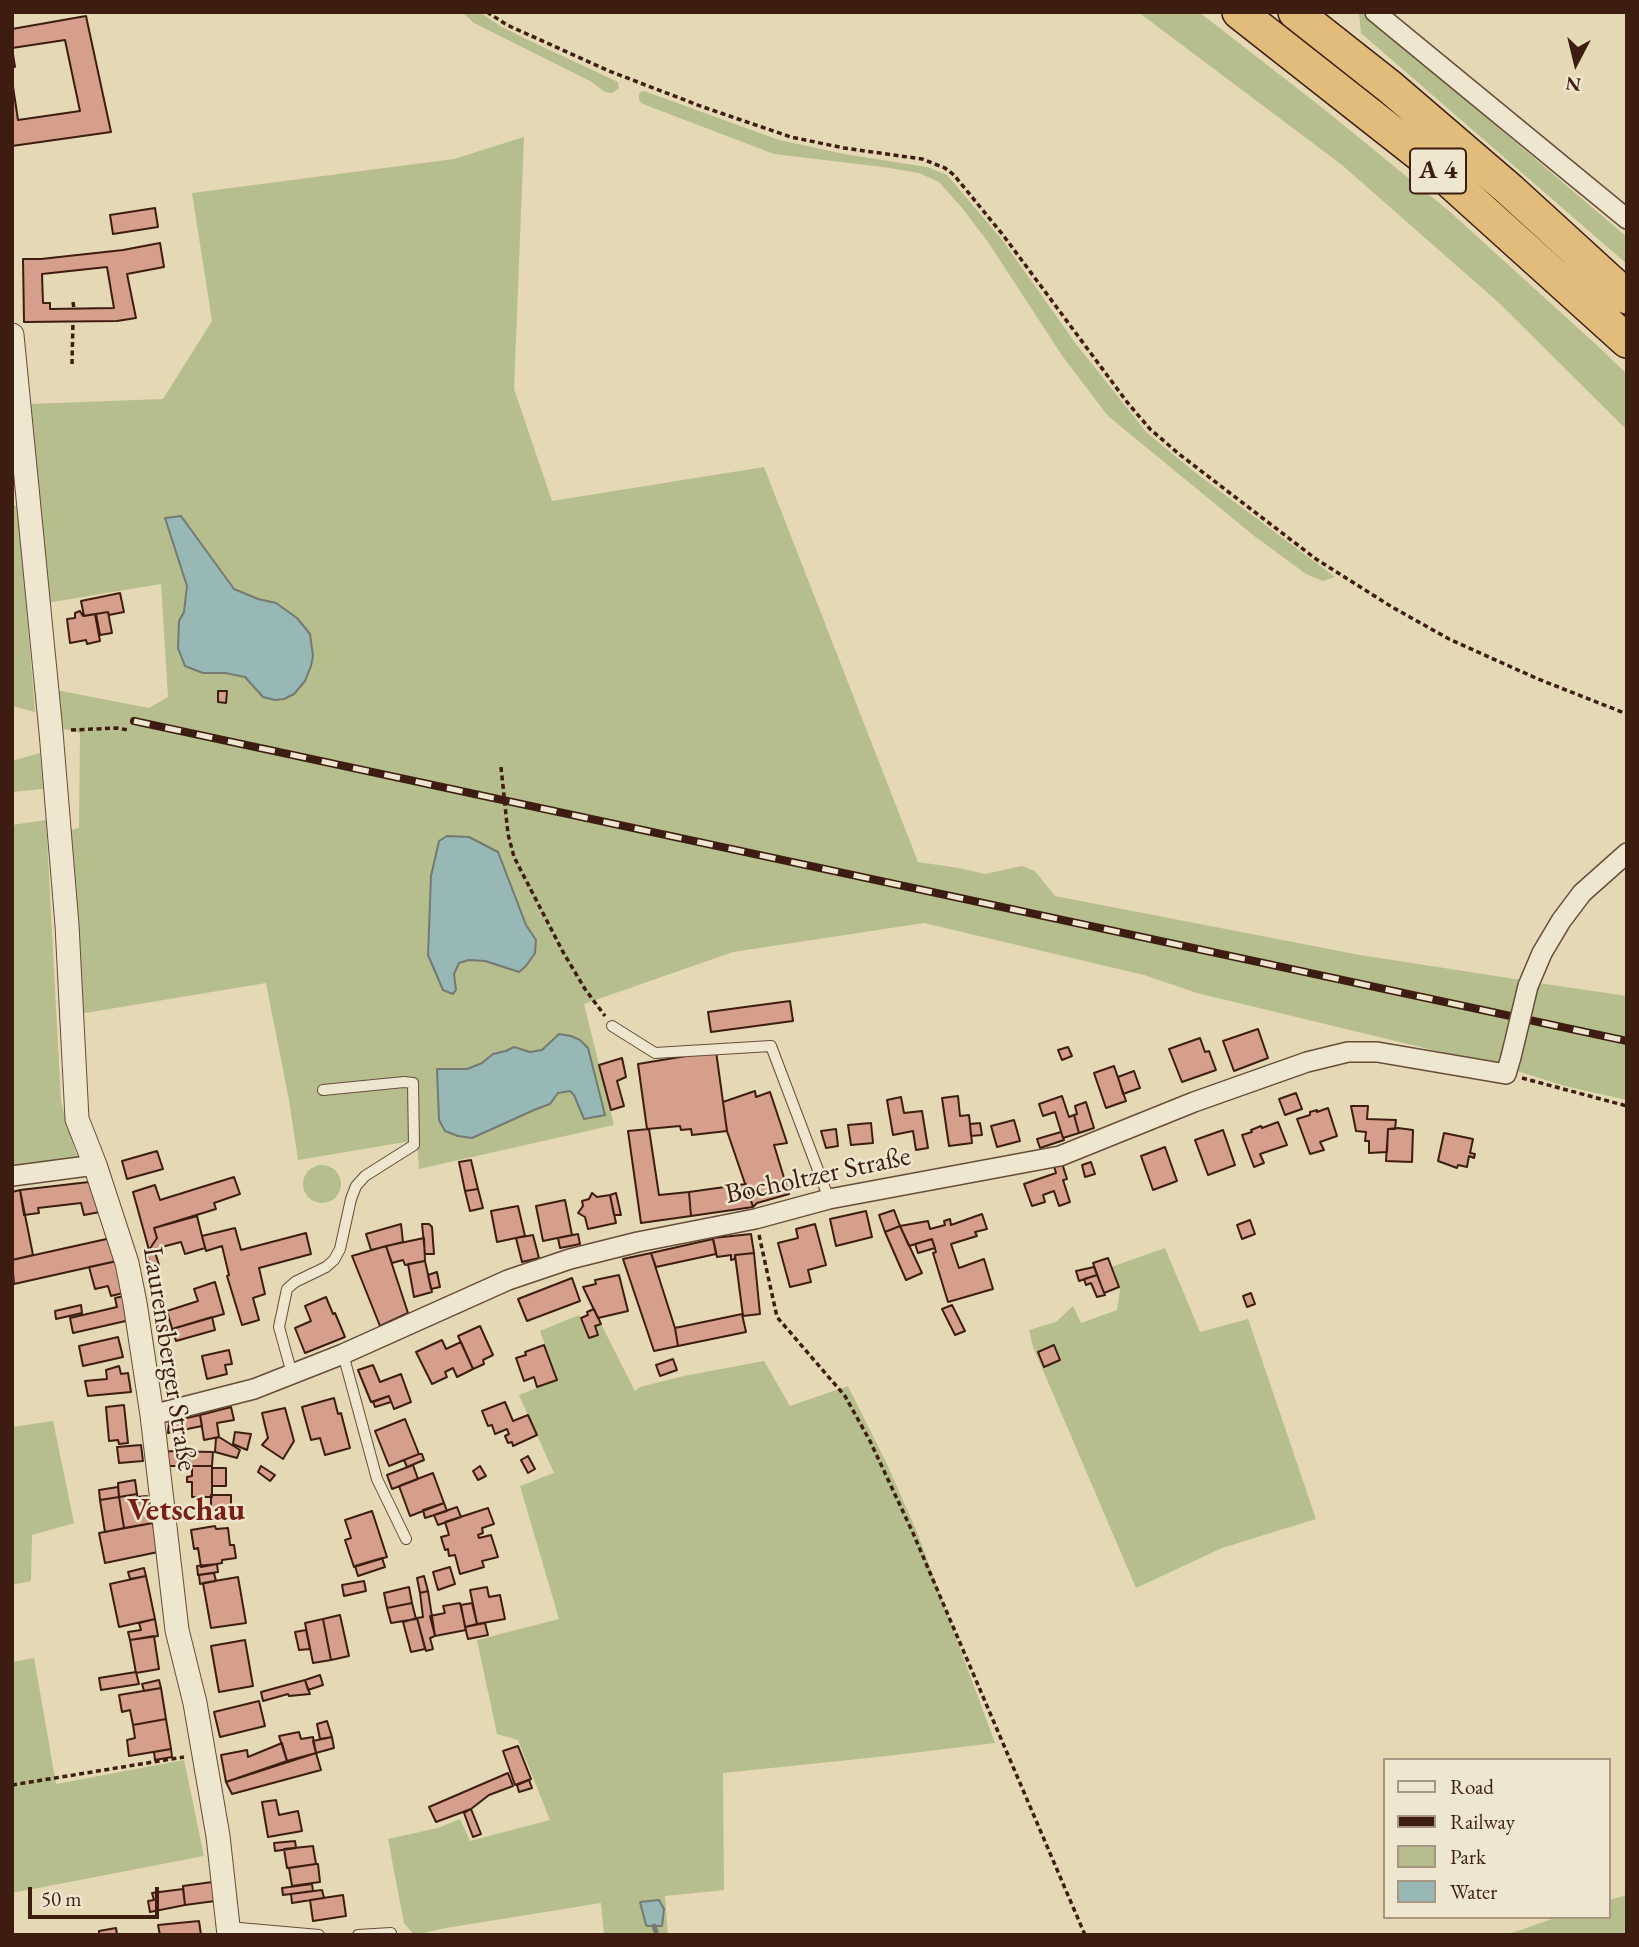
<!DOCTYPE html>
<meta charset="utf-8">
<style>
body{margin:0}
#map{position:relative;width:1639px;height:1947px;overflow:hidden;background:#e5d8b4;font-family:"EB Garamond",serif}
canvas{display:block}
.frame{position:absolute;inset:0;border:14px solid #3e1d11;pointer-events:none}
.legend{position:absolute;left:1383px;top:1758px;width:228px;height:161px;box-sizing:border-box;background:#eee6ce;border:2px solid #a89682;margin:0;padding:9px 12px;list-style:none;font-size:21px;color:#3e1d11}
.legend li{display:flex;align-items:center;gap:14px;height:35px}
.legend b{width:35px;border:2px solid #a89682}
.north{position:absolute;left:1541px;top:28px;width:70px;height:70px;-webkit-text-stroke:5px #eee6ce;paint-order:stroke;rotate:187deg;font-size:19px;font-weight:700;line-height:28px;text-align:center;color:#3e1d11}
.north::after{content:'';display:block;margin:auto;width:24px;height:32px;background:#3e1d11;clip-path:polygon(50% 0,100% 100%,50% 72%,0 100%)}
.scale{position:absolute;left:28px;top:1887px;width:131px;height:32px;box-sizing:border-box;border:4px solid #3e1d11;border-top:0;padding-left:9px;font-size:21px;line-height:24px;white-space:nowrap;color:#3e1d11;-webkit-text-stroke:5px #eee6ce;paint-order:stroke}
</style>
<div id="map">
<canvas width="1639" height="1947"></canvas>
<div class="frame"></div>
<ul class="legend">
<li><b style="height:9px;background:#eee6ce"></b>Road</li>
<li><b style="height:9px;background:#3e1d11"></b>Railway</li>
<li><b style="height:19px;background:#b5be8c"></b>Park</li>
<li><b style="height:19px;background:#98b8b5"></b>Water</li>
</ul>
<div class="north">N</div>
<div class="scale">50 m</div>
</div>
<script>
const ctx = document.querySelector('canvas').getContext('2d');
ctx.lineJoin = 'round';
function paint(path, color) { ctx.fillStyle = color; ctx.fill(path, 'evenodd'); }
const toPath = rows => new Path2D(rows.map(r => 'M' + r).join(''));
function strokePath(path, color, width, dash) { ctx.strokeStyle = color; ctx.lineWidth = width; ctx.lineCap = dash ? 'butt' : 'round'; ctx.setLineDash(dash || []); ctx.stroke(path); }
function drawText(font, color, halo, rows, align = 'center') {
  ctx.font = font + ' "EB Garamond",serif'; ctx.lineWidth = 5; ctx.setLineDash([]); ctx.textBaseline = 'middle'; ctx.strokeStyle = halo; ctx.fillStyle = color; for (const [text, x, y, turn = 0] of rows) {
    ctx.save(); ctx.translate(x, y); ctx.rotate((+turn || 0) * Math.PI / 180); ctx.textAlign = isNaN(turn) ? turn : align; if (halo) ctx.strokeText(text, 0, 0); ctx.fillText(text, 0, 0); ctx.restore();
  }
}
const green = toPath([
 [462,12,480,12,500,26,526,39,618,82,619,88,612,93,605,92,592,82,474,23],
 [1138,12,1199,12,1325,110,1449,211,1601,349,1627,374,1627,430,1498,302,1342,165],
 [1359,12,1362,12,1627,237,1627,264,1361,33],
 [644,91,779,140,844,154,927,167,947,175,1003,241,1076,344,1147,433,1197,474,1335,577,1323,581,1306,574,1253,535,1108,416,1063,357,988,242,963,209,939,182,919,173,883,167,774,154,643,104,639,100,639,95,640,92],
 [524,137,514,389,552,501,764,467,918,862,959,868,985,874,1022,866,1035,871,1055,896,1360,955,1528,981,1507,1068,1197,993,1144,975,924,923,733,952,584,1004,614,1125,419,1169,417,1140,298,1160,289,1100,266,983,79,1014,71,830,79,828,80,733,60,728,56,690,149,708,168,697,161,584,46,603,30,404,163,399,212,321,192,193,454,159],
 [181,516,234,589,258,599,276,603,310,634,313,656,311,666,263,697,245,677,225,673,203,673,179,621,184,612,187,586,165,519],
 [12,506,18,506,35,712,12,706],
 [40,753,43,789,12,792,12,761],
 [46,820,61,1101,67,1125,77,1156,12,1169,12,825],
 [1538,983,1627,996,1627,1100,1565,1086,1517,1071],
 '303 1184a19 19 0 1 1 38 0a19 19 0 1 1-38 0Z',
 [1165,1248,1200,1332,1248,1319,1316,1519,1222,1548,1136,1588,1033,1347,1029,1330,1056,1322,1073,1306,1081,1323,1117,1310,1120,1290,1111,1267],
 [579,1315,590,1338,598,1335,595,1326,601,1324,635,1391,640,1387,684,1376,764,1361,790,1406,848,1386,886,1462,917,1532,995,1743,887,1756,723,1773,724,1890,665,1896,668,1935,604,1935,601,1903,446,1928,414,1935,404,1923,388,1839,438,1828,460,1819,470,1841,550,1820,518,1740,497,1734,477,1640,559,1619,520,1486,554,1473,519,1395,557,1380,540,1331],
 [53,1421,74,1523,32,1535,31,1581,12,1585,12,1427],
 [34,1658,56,1784,184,1760,204,1856,12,1893,12,1662],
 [1627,1895,1627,1935,1506,1935,1558,1917,1609,1917,1609,1900]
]);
const water = toPath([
 [181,516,234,589,258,599,276,603,297,618,310,634,313,656,311,666,305,681,294,694,284,699,275,700,263,697,245,677,225,673,203,673,185,666,178,648,179,621,184,612,187,586,165,518,181,516],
 [447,836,469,837,498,852,526,925,536,940,535,953,526,966,519,972,485,961,469,960,459,963,454,974,456,990,453,994,443,990,428,955,431,876,439,841,447,836],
 [559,1034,571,1036,580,1040,588,1048,605,1115,584,1119,574,1095,570,1091,558,1093,550,1104,534,1110,472,1138,458,1136,445,1131,439,1120,437,1069,467,1069,482,1063,493,1054,506,1051,514,1047,530,1052,542,1050,559,1034],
 [659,1900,664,1909,662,1926,648,1926,646,1925,640,1902,659,1900]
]);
const stream = toPath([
 [654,1926,657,1935]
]);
const building = toPath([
 [86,16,111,132,12,146,12,80,18,120,80,111,65,40,12,48,15,67,12,67,12,29,86,16],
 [155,208,158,227,113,234,110,215,155,208],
 [160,243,164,267,127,274,136,318,117,321,24,322,23,259,41,259,123,250,160,243],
 [107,267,114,308,50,309,50,303,43,303,42,274,107,267],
 [120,593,124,612,109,615,108,612,84,616,81,601,120,593],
 [80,611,83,616,95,614,100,641,87,644,86,640,70,643,67,619,75,618,75,613,80,611],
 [108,612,112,633,100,635,96,614,108,612],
 [218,691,227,691,226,703,218,702,218,691],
 [790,1001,793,1021,711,1032,708,1012,790,1001],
 [1258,1029,1268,1058,1234,1071,1223,1041,1258,1029],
 [1200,1038,1205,1052,1209,1051,1216,1070,1182,1082,1169,1049,1200,1038],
 [1068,1047,1072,1056,1062,1060,1058,1050,1068,1047],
 [716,1051,727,1131,692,1135,691,1129,681,1130,680,1126,647,1129,638,1064,716,1051],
 [622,1058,626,1077,617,1081,624,1106,611,1110,599,1065,622,1058],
 [1114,1066,1126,1101,1106,1108,1094,1073,1114,1066],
 [1134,1071,1140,1088,1123,1094,1118,1077,1134,1071],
 [755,1091,756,1097,770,1092,787,1143,774,1145,789,1194,757,1203,753,1207,727,1131,723,1102,755,1091],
 [1296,1093,1302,1109,1285,1115,1279,1099,1296,1093],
 [958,1096,960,1116,969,1115,972,1143,949,1146,942,1098,958,1096],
 [1062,1096,1069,1117,1074,1115,1079,1133,1063,1138,1055,1112,1043,1116,1039,1104,1062,1096],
 [901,1097,904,1113,922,1111,928,1148,916,1150,913,1131,893,1135,887,1100,901,1097],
 [1086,1102,1094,1128,1079,1133,1074,1115,1077,1114,1075,1106,1086,1102],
 [1351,1106,1368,1106,1367,1119,1396,1120,1395,1129,1388,1129,1387,1152,1369,1153,1369,1141,1365,1141,1366,1132,1356,1131,1351,1106],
 [1328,1108,1337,1136,1320,1142,1324,1150,1310,1154,1297,1119,1310,1115,1310,1112,1317,1110,1317,1112,1328,1108],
 [1014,1120,1020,1141,997,1147,991,1126,1014,1120],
 [1278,1122,1287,1145,1260,1154,1264,1163,1254,1167,1242,1135,1252,1132,1251,1130,1261,1126,1262,1128,1278,1122],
 [871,1123,873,1143,851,1145,848,1125,871,1123],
 [980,1123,982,1135,971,1136,970,1124,980,1123],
 [1398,1128,1413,1130,1412,1162,1386,1161,1388,1129,1398,1128],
 [649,1129,659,1195,689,1192,691,1216,641,1223,628,1131,649,1129],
 [836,1129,838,1146,826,1148,821,1131,836,1129],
 [1223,1130,1235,1165,1208,1175,1195,1140,1223,1130],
 [1061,1132,1064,1140,1040,1148,1037,1139,1061,1132],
 [1444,1133,1473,1139,1470,1153,1475,1154,1474,1158,1469,1156,1467,1167,1458,1165,1457,1168,1438,1161,1444,1133],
 [1165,1147,1177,1181,1153,1190,1141,1156,1165,1147],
 [157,1151,163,1169,127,1179,122,1161,157,1151],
 [471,1160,478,1189,465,1191,459,1162,471,1160],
 [1091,1162,1095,1174,1085,1177,1082,1165,1091,1162],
 [1062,1163,1067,1179,1063,1180,1070,1202,1059,1206,1054,1191,1043,1195,1045,1202,1032,1206,1024,1184,1056,1173,1054,1166,1062,1163],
 [234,1177,240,1194,214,1203,216,1209,154,1228,157,1238,149,1250,133,1192,155,1185,160,1200,234,1177],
 [89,1182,100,1212,84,1215,81,1203,38,1208,39,1213,24,1215,20,1190,89,1182],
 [746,1184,753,1207,691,1216,689,1192,746,1184],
 [478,1189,483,1208,470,1211,465,1191,478,1189],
 [20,1190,33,1255,12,1260,12,1192,20,1190],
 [592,1193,597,1197,610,1195,616,1223,588,1229,585,1217,578,1213,583,1206,582,1201,589,1199,592,1193],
 [616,1193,621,1215,614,1215,610,1195,616,1193],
 [565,1200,572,1235,543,1241,536,1206,565,1200],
 [518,1206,525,1236,497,1242,491,1211,518,1206],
 [894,1210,900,1226,885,1232,879,1215,894,1210],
 [866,1211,872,1237,836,1246,830,1219,866,1211],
 [982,1214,987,1229,975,1232,977,1236,951,1244,959,1268,984,1259,993,1289,948,1302,933,1253,936,1252,932,1239,909,1246,900,1226,928,1221,930,1229,945,1225,944,1221,950,1219,951,1225,982,1214],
 [197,1216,205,1248,185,1254,181,1242,154,1249,159,1265,151,1267,146,1251,149,1250,157,1238,154,1228,197,1216],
 [1250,1220,1255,1234,1242,1239,1237,1225,1250,1220],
 [401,1224,403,1242,371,1250,366,1234,401,1224],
 [422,1224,429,1224,432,1227,434,1254,425,1254,422,1224],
 [815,1224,826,1265,808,1270,811,1282,790,1287,778,1243,798,1238,796,1229,815,1224],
 [900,1226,922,1273,906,1280,885,1232,900,1226],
 [235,1228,241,1250,306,1233,311,1254,259,1268,265,1294,253,1298,259,1320,242,1325,227,1276,229,1275,222,1246,206,1251,202,1236,235,1228],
 [578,1234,580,1244,560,1248,558,1238,578,1234],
 [751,1234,754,1253,735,1255,735,1259,731,1260,731,1255,717,1257,713,1238,751,1234],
 [533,1235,539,1258,522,1262,516,1238,533,1235],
 [111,1238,117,1261,14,1284,12,1260,111,1238],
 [424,1238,425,1261,405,1265,403,1260,392,1263,386,1246,424,1238],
 [713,1239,716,1254,656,1267,651,1253,713,1239],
 [932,1239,935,1248,918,1253,915,1244,932,1239],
 [386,1246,408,1313,380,1326,352,1256,386,1246],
 [651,1253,675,1328,678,1346,654,1351,623,1259,651,1253],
 [754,1253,760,1314,743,1316,735,1255,754,1253],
 [1108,1258,1119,1287,1104,1293,1093,1263,1108,1258],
 [117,1261,123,1293,111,1296,108,1286,95,1289,89,1267,117,1261],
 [425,1261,432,1292,414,1297,408,1264,425,1261],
 [1094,1267,1097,1275,1079,1281,1076,1271,1094,1267],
 [437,1272,440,1287,431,1289,428,1275,437,1272],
 [619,1275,628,1311,598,1318,583,1287,596,1284,595,1280,619,1275],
 [1097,1275,1105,1295,1097,1297,1091,1283,1086,1285,1084,1279,1097,1275],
 [572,1278,580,1301,527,1321,518,1299,572,1278],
 [215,1282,224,1314,172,1329,167,1311,198,1301,194,1289,215,1282],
 [1251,1293,1255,1304,1247,1307,1243,1296,1251,1293],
 [124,1296,130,1320,73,1333,70,1318,117,1307,115,1298,124,1296],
 [326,1297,333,1314,335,1313,345,1337,305,1353,295,1328,311,1321,305,1306,326,1297],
 [81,1305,82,1313,56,1319,55,1311,81,1305],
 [952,1305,965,1331,955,1335,942,1309,952,1305],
 [594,1309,601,1324,595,1326,598,1335,589,1338,581,1318,588,1315,587,1312,594,1309],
 [742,1314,746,1332,678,1346,675,1328,742,1314],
 [212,1317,215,1330,176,1341,172,1329,212,1317],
 [480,1326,493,1355,483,1360,484,1364,473,1369,458,1336,480,1326],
 [118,1337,123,1357,83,1366,79,1346,118,1337],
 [442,1340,446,1349,461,1342,473,1369,457,1377,453,1368,445,1372,447,1377,432,1384,416,1352,442,1340],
 [544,1345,557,1380,537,1387,534,1377,524,1381,516,1358,526,1355,525,1352,544,1345],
 [1054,1345,1060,1360,1044,1367,1038,1352,1054,1345],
 [229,1350,232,1364,225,1365,227,1374,207,1379,202,1356,229,1350],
 [673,1359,677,1370,660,1376,656,1365,673,1359],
 [373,1365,380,1382,401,1374,411,1402,394,1409,389,1396,371,1402,358,1370,373,1365],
 [119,1366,121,1374,128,1373,131,1392,88,1396,85,1381,107,1379,106,1370,119,1366],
 [389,1396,391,1402,375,1407,373,1402,389,1396],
 [334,1398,338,1414,341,1413,350,1448,325,1455,320,1438,311,1440,302,1407,334,1398],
 [505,1402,513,1421,528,1415,537,1435,513,1446,512,1442,508,1443,505,1436,509,1434,507,1429,495,1434,492,1425,488,1426,482,1411,505,1402],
 [124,1405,128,1443,119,1444,118,1440,109,1441,106,1407,124,1405],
 [231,1407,234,1420,217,1423,219,1437,204,1440,200,1415,231,1407],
 [285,1408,294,1441,283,1459,262,1445,268,1438,262,1413,285,1408],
 [200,1415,202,1426,168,1433,169,1422,200,1415],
 [405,1419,419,1454,389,1466,375,1431,405,1419],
 [235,1432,251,1434,247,1450,233,1444,235,1432],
 [219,1437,240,1450,237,1458,215,1452,216,1438,219,1437],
 [141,1445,143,1461,119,1463,117,1447,141,1445],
 [166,1451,213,1452,212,1466,168,1466,166,1451],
 [419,1454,422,1454,424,1460,407,1467,404,1460,419,1454],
 [528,1456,535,1469,528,1473,521,1460,528,1456],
 [413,1465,418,1479,392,1489,387,1475,413,1465],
 [188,1466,212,1466,212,1497,192,1497,192,1482,187,1482,187,1477,192,1476,192,1469,187,1469,188,1466],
 [261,1466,275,1475,270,1481,258,1472,261,1466],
 [480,1466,486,1476,478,1480,473,1471,480,1466],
 [212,1468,226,1468,226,1486,212,1486,212,1468],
 [433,1473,444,1503,410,1516,399,1486,433,1473],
 [135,1480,137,1494,119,1497,118,1483,135,1480],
 [118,1487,119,1497,100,1500,99,1490,118,1487],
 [137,1494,139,1510,150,1509,153,1523,124,1528,119,1497,137,1494],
 [211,1495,231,1495,231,1517,211,1517,211,1495],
 [147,1496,150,1509,139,1510,137,1497,147,1496],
 [119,1497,124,1528,105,1532,100,1500,119,1497],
 [444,1503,447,1511,425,1518,423,1510,444,1503],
 [457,1507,461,1517,438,1525,434,1515,457,1507],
 [488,1508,494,1524,482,1528,483,1533,478,1535,479,1538,491,1535,498,1557,482,1561,484,1567,460,1574,455,1555,449,1556,448,1549,445,1550,441,1537,449,1535,445,1522,488,1508],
 [372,1511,387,1557,354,1567,345,1540,351,1538,345,1520,372,1511],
 [153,1523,158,1552,105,1563,99,1533,153,1523],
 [215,1526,216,1529,228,1528,230,1545,234,1545,236,1558,222,1560,222,1563,201,1567,198,1548,194,1549,191,1530,215,1526],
 [382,1558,385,1567,358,1576,355,1566,382,1558],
 [217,1564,218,1572,198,1575,197,1566,217,1564],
 [450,1567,455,1584,438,1590,433,1572,450,1567],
 [144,1568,146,1576,130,1579,128,1572,144,1568],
 [214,1573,216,1581,200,1584,199,1575,214,1573],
 [146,1576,155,1619,119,1627,110,1584,146,1576],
 [424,1576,428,1591,420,1593,417,1578,424,1576],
 [238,1577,246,1623,211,1628,203,1583,238,1577],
 [364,1581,366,1591,344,1596,342,1585,364,1581],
 [409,1587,412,1603,387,1608,384,1593,409,1587],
 [487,1587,489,1597,500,1595,505,1619,477,1624,470,1590,487,1587],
 [428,1591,435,1636,430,1638,433,1649,426,1651,417,1618,423,1617,420,1593,428,1591],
 [412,1603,416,1619,391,1623,387,1608,412,1603],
 [460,1603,466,1630,435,1636,430,1616,445,1613,443,1606,460,1603],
 [472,1603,477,1624,465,1627,461,1605,472,1603],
 [340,1615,349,1656,331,1660,323,1619,340,1615],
 [417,1618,425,1649,411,1652,403,1622,417,1618],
 [155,1619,158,1636,130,1640,128,1632,141,1630,139,1623,155,1619],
 [323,1619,331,1660,313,1663,305,1623,323,1619],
 [485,1623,488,1635,468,1639,465,1627,485,1623],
 [306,1630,310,1649,299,1650,295,1632,306,1630],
 [154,1636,159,1669,136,1673,130,1640,154,1636],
 [245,1640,253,1686,219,1692,211,1646,245,1640],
 [136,1672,139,1684,101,1690,99,1678,136,1672],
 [320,1675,323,1685,308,1690,305,1680,320,1675],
 [159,1680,161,1688,144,1691,142,1684,159,1680],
 [305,1680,310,1694,289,1696,288,1694,263,1701,261,1692,305,1680],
 [161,1688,166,1719,133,1725,130,1710,122,1712,119,1695,161,1688],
 [259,1701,265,1726,220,1737,214,1712,259,1701],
 [166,1719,171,1749,129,1756,127,1740,135,1738,133,1725,166,1719],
 [327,1721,332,1737,320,1739,317,1724,327,1721],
 [299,1732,301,1739,313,1737,316,1753,287,1761,279,1736,299,1732],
 [332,1737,334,1748,316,1753,313,1741,332,1737],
 [282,1743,287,1761,226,1782,221,1755,247,1750,248,1757,282,1743],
 [518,1746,531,1779,515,1785,503,1751,518,1746],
 [171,1749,172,1757,155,1760,154,1752,171,1749],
 [316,1753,321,1770,232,1794,226,1782,316,1753],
 [508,1773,513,1786,489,1795,471,1809,436,1822,429,1807,508,1773],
 [529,1780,532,1788,519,1792,517,1785,529,1780],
 [276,1800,279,1815,298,1811,302,1831,268,1837,262,1802,276,1800],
 [471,1809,481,1834,473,1837,464,1813,471,1809],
 [295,1841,296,1848,275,1851,274,1843,295,1841],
 [313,1846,316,1864,287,1868,284,1849,313,1846],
 [316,1864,318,1864,320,1882,292,1886,289,1868,316,1864],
 [212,1882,215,1901,185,1905,183,1886,212,1882],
 [312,1884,313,1891,283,1895,282,1888,312,1884],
 [183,1889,185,1905,150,1912,148,1901,154,1900,152,1893,183,1889],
 [322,1890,324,1898,292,1903,291,1894,322,1890],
 [343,1895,346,1916,313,1921,310,1900,343,1895],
 [199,1921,201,1935,160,1935,158,1925,199,1921],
 [116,1928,117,1935,99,1935,99,1931,116,1928]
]);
const path = toPath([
 [487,12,507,25,609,71,703,107,791,137,844,148,922,159,945,168,954,175,1003,235,1127,402,1150,429,1179,454,1316,559,1392,607,1449,639,1538,679,1627,714],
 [73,302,74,309],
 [72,364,73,321],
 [71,730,117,728,128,730],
 [501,767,508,834,514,857,563,952,585,989,605,1016],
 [1522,1078,1627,1106],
 [759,1235,777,1317,845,1396,870,1441,913,1533,1085,1935],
 [12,1785,184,1757]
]);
const service = toPath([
 [612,1026,655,1053,771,1046,829,1199],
 [343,1354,377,1479,406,1539],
 [292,1374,279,1327,287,1289,295,1282,326,1267,334,1260,340,1249,351,1199,356,1186,365,1176,414,1145,413,1083,404,1082,323,1090],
 [228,1927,319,1935],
 [358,1935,391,1933]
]);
const minor = toPath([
 [1375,12,1627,219],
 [1528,986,1542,953,1561,921,1582,893,1627,853],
 [12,1176,95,1165],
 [152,1415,254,1389,343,1354,508,1280,570,1259,638,1242,755,1219,829,1199,1060,1156,1194,1102,1307,1062,1348,1052,1377,1052,1506,1074,1511,1057]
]);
const tertiary = toPath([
 [12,335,51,732,67,925,77,1119,95,1165,127,1263,135,1303,152,1415,177,1630,195,1703,218,1836,229,1935]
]);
const motorway = toPath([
 [1239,12,1422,156,1627,341],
 [1295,12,1390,87,1510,190,1627,297]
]);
const rail = toPath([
 [134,721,1627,1041]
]);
const minorBridge = toPath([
 [1511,1057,1528,986]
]);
const shields = [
 [1438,171,56]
];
const shieldNames = [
 ["A 4",1438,171]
];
const streetNames = [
 ["Bocholtzer Straße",818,1176,-12],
 ["Laurensberger Straße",169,1359,81]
];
const quarterNames = [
 ["Vetschau",186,1511]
];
paint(green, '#b5be8c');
paint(water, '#98b8b5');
strokePath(water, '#747a73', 2);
strokePath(stream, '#747a73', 5);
paint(building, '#d59f8c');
strokePath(building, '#3e1d11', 2);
strokePath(service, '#684c3a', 12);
strokePath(minor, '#684c3a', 22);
strokePath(tertiary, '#684c3a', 25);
strokePath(motorway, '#3e1d11', 36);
strokePath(path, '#3e1d11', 3.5, [5, 3.5]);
strokePath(service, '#eee6ce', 10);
strokePath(minor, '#eee6ce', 19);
strokePath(tertiary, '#eee6ce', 23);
strokePath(motorway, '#e2bc7a', 33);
strokePath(rail, '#3e1d11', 8);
strokePath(rail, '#eee6ce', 5, [16]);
strokePath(minorBridge, '#684c3a', 22, []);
strokePath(minorBridge, '#eee6ce', 19);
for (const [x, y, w] of shields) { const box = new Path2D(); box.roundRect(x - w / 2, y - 22.5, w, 45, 5); ctx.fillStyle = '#eee6ce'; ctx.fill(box); strokePath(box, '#3e1d11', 2); }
drawText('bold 26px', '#3e1d11', null, shieldNames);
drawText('28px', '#3e1d11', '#eee6ce', streetNames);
drawText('bold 32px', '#7a1f14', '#eee6ce', quarterNames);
</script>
